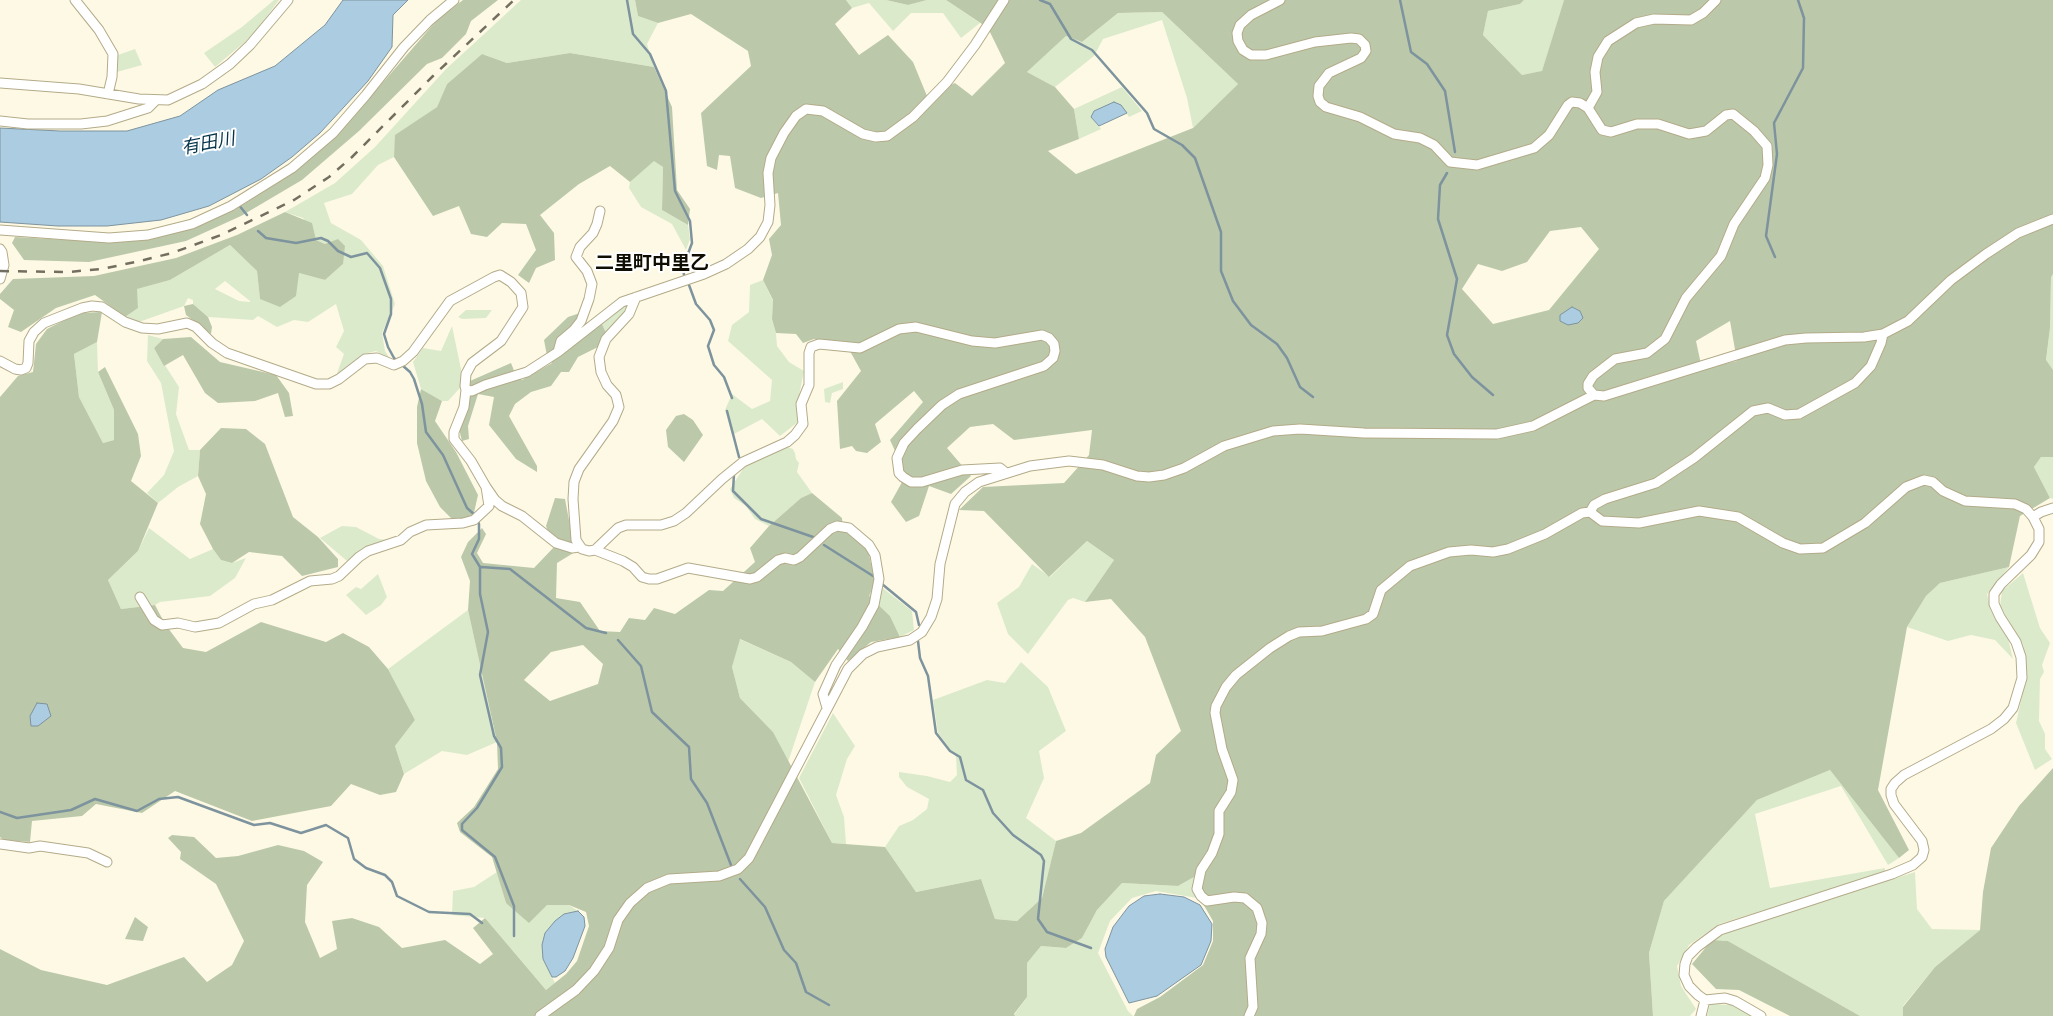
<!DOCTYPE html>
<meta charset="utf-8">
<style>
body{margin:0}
canvas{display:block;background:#fef9e4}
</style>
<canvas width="2053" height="1016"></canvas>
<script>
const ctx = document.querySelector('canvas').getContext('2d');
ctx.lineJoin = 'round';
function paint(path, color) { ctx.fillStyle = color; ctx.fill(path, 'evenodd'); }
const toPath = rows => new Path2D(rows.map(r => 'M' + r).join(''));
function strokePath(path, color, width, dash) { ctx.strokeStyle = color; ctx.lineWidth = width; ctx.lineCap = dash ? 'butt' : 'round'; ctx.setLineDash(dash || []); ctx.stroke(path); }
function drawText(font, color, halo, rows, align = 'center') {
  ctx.font = font + ' Ubuntu,"Noto Sans JP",sans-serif'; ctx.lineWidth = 4; ctx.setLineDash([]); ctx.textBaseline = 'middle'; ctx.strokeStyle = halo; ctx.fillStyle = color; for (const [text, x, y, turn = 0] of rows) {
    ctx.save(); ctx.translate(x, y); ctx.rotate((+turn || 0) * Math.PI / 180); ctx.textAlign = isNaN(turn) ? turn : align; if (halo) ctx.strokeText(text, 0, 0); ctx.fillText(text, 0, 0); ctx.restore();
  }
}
const green = toPath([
 [274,0,279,0,252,36,215,67,204,53,242,27],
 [521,0,635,0,638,16,658,23,647,44,654,67,570,53,507,63,482,54,447,84,437,107,396,135,394,157,378,165,352,194,324,203,331,223,361,240,383,266,395,304,382,333,385,351,390,359,376,351,364,354,336,376,344,354,336,347,344,331,336,304,308,322,294,320,277,327,258,316,253,320,208,317,193,304,193,300,188,298,184,306,139,322,125,317,138,308,136,289,170,280,230,245,257,271,260,299,299,273,325,280,343,264,325,244,316,240,303,218,285,212,335,183,375,147,446,69],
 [225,281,250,301,250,302,239,301,215,289],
 [846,0,886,0,908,5,927,0,946,0,980,23,961,38,943,13,911,13,893,31,869,3,852,8],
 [1524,0,1564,0,1542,72,1522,75,1483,35,1488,11,1520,4],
 [1162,12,1238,84,1193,128,1187,98,1162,20,1103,39,1094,56,1055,87,1027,72,1066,36,1082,42,1118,13],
 [135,49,142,65,117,72,118,55],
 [1122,87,1142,111,1129,117,1121,105,1091,117,1101,129,1079,139,1074,109],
 [654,160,663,167,662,210,688,225,690,239,686,250,672,224,641,207,629,188,630,182],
 [2053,274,2053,370,2046,361,2050,328,2051,276],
 [763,280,773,301,772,319,776,333,777,346,789,362,804,371,797,405,798,422,780,436,762,419,732,435,725,410,732,394,752,409,770,401,772,380,728,341,732,325,749,312,750,285],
 [625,304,628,311,606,333,602,324],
 [466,310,492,310,486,318,462,319,458,317],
 [452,326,461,369,460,388,448,401,442,401,421,389,413,362,423,348,441,351],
 [148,335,163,339,154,348,179,387,176,414,189,450,200,450,198,476,178,487,158,503,147,493,164,475,174,451,161,383,147,361],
 [97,342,98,372,114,410,114,440,103,443,79,397,74,354],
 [843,382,843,389,832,393,830,403,825,402,824,389],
 [787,447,793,449,795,453,796,459,799,463,797,472,812,493,801,498,769,526,755,519,746,506,734,498,730,489,745,466],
 [2041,457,2053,457,2053,499,2050,498,2034,467],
 [342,526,356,527,379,539,388,540,361,549,347,561,320,538],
 [149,528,190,559,213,549,221,560,232,563,246,558,235,578,210,596,160,602,155,605,121,609,108,580,138,551],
 [1087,541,1114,560,1085,602,1073,598,1068,600,1028,654,1008,634,997,603,1019,587,1032,564,1050,577],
 [2009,567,1987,594,1991,611,2008,638,2013,659,1995,640,1971,635,1948,641,1907,627,1926,596,1940,583],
 [2023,573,2040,628,2050,643,2042,665,2044,672,2040,679,2039,721,2045,734,2045,749,2052,759,2035,770,2016,723,2027,674,2023,645,2000,606,2002,591],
 [378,574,387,597,381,605,366,615,346,595,356,587,361,589],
 [875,582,912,611,914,630,900,637,890,616,868,596],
 [468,610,497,742,467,755,442,751,404,774,395,746,415,720,388,669],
 [739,639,791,662,815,682,788,762,773,732,740,698,732,667],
 [1021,662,1048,687,1066,731,1039,751,1044,778,1026,818,1056,841,1042,898,1017,921,995,919,981,879,916,892,885,847,899,826,913,820,927,809,929,799,907,787,899,777,899,772,927,776,950,782,957,775,956,757,938,733,933,700,987,680,1005,683],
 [833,713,855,746,847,759,836,795,844,817,846,844,832,843,799,778],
 [1830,770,1899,858,1888,865,1841,786,1755,814,1770,888,1885,868,1885,873,1719,924,1689,945,1677,966,1681,986,1696,1009,1690,1016,1653,1016,1649,953,1664,901,1757,800],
 [497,872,506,903,569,905,578,911,564,914,543,959,555,983,546,990,485,918,452,915,453,891,474,887],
 [1915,872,1917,909,1932,929,1980,930,1935,967,1903,1006,1903,1016,1860,1016,1728,941,1712,940,1732,931],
 [1194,877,1197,898,1156,891,1132,898,1110,921,1098,953,1128,1011,1133,1016,1015,1016,1014,1015,1027,997,1026,964,1041,946,1066,948,1082,938,1097,910,1122,883,1178,886],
 [1710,1004,1732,1005,1752,1016,1707,1016]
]);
const forest = toPath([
 [463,0,498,0,471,21,466,34,442,58,427,64,359,131,302,180,241,216,186,241,89,262,24,260,12,243,15,237,106,242,193,228,235,210,292,174,340,132,438,19],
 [635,0,846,0,852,8,835,24,859,55,888,35,913,62,927,96,955,83,972,96,1005,63,988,28,946,0,1524,0,1520,4,1488,11,1483,35,1522,75,1542,71,1564,0,2053,0,2053,274,2051,277,2050,328,2046,360,2053,370,2053,457,2041,457,2034,467,2050,498,2020,516,2009,567,1940,583,1926,596,1907,627,1878,790,1909,850,1899,858,1830,770,1757,800,1664,901,1649,953,1653,1016,1134,1016,1137,1009,1160,997,1203,965,1213,941,1213,921,1202,902,1202,879,1194,877,1178,886,1122,883,1097,910,1082,938,1066,948,1041,946,1027,963,1027,997,1014,1014,1015,1016,0,1016,0,949,41,970,107,985,184,957,207,982,232,965,244,941,216,884,180,859,181,852,168,838,172,835,194,837,216,858,238,856,278,845,304,851,323,862,307,885,305,922,320,958,337,949,332,921,352,918,379,927,402,948,445,940,480,964,493,954,473,928,485,918,546,990,566,974,577,961,589,926,586,912,569,905,547,905,529,923,506,903,492,857,460,832,457,823,474,807,498,769,497,742,468,610,470,581,461,557,468,542,482,528,486,534,477,553,483,563,534,568,554,547,546,526,555,498,565,499,575,552,557,563,556,598,580,602,600,631,620,632,629,618,645,620,654,608,675,614,709,590,723,591,755,562,750,548,769,526,801,498,812,493,842,518,843,530,868,550,875,582,869,596,890,616,900,637,871,642,848,661,838,649,815,682,791,662,740,639,732,667,740,698,773,732,832,843,885,847,916,892,981,879,995,919,1017,921,1042,898,1056,841,1081,833,1150,783,1156,755,1181,731,1145,637,1111,599,1085,602,1114,560,1087,541,1049,577,984,511,959,510,983,487,1064,483,1089,455,1092,430,1014,440,993,424,970,427,947,448,971,476,951,494,929,486,919,516,906,522,891,502,906,475,890,440,923,402,914,391,875,424,881,442,867,453,856,451,852,446,840,449,837,401,861,371,846,344,814,339,803,343,796,334,776,333,772,319,773,300,763,280,772,255,769,239,781,225,778,193,761,198,735,188,730,156,719,155,717,170,707,166,701,113,751,66,748,51,691,14,658,23,638,16],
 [1162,12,1238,84,1193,128,1076,174,1048,151,1079,139,1074,109,1055,87,1027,72,1066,36,1082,42,1118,13],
 [1581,227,1599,249,1549,310,1493,324,1462,289,1478,264,1502,271,1527,262,1550,231],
 [1730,321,1737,361,1702,369,1696,341],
 [583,645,603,664,598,684,550,701,524,680,551,652],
 [886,0,927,0,908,5],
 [570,53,654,67,672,107,677,190,690,209,688,225,662,210,663,167,654,161,630,182,610,166,579,184,540,215,554,233,555,260,536,268,529,283,518,275,536,250,526,224,502,223,487,237,471,234,459,206,433,216,394,157,395,135,437,107,447,84,482,54,507,63],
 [285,212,312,223,316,240,325,244,338,239,345,246,343,264,325,280,299,273,296,296,280,307,260,299,257,271,230,245,170,280,137,289,138,308,125,317,95,295,56,308,21,332,8,327,14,310,0,299,0,294,13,279,94,276,176,258,237,235],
 [193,304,208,317,212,327,211,334,186,315,184,306],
 [102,312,97,342,74,354,79,397,103,443,114,440,114,410,98,372,105,367,138,434,141,456,131,481,158,503,138,551,108,580,121,609,155,605,165,624,183,648,206,652,261,622,326,642,343,633,369,647,388,669,415,720,395,746,404,774,396,792,380,795,351,784,331,806,252,821,175,791,142,813,96,804,82,816,32,821,30,842,4,840,0,837,0,397,18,376,33,372,36,344,47,329,79,313],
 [580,313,581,336,602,324,606,333,598,347,578,357,569,372,561,372,551,386,531,392,515,404,509,416,537,466,537,472,516,459,489,425,494,397,478,394,468,426,469,439,462,441,458,425,468,407,470,381,511,363,515,373,522,380,552,363,547,356,544,340,568,317],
 [191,337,220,362,276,375,289,393,293,416,285,417,278,393,255,401,218,403,205,393,183,355,164,366,154,348,163,339],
 [421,389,442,401,435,421,456,452,478,495,473,517,452,519,440,507,426,481,417,443,417,407],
 [684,414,693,420,703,435,684,462,668,447,666,430,676,416],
 [221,428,246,429,265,444,293,517,318,537,338,559,338,567,302,576,282,556,249,552,232,563,221,560,213,549,200,524,206,494,198,476,200,450],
 [2053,768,2053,1016,1903,1016,1903,1007,1935,967,1980,930,1983,892,1991,848,2019,806],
 [135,917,148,927,143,941,125,939],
 [1712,940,1728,941,1860,1016,1790,1016,1739,990,1716,989,1692,964]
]);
const water = toPath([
 [343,0,408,0,393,15,392,47,368,81,320,133,292,157,261,179,209,206,161,220,107,226,58,226,0,222,0,128,60,131,127,131,180,116,218,90,275,66,325,25,343,0],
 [1114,102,1121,105,1127,113,1099,126,1091,117,1094,111,1114,102],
 [1572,307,1580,311,1583,318,1578,323,1568,325,1560,321,1560,315,1572,307],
 [37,703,47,704,51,716,38,726,31,726,30,716,37,703],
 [1160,894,1184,897,1200,905,1212,924,1211,941,1201,965,1157,996,1129,1003,1106,957,1105,949,1113,927,1129,906,1144,896,1160,894],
 [578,911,584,917,585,926,573,958,565,971,556,977,552,977,543,959,542,945,545,933,555,921,564,914,578,911]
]);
const stream = toPath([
 [627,0,633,34,650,54,666,91,675,191,690,221,692,243,683,267,684,275],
 [1040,0,1050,4,1071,39,1092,50,1147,113,1154,129,1182,145,1195,158,1221,232,1221,271,1233,301,1251,325,1277,344,1287,358,1300,387,1313,397],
 [1400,0,1411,52,1427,64,1445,91,1455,152],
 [1447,173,1440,185,1438,219,1457,279,1447,335,1454,354,1472,377,1493,395],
 [238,204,247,215],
 [258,231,266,238,296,243,321,238,328,241,338,251,351,257,367,253,380,268,391,299,391,314,384,334,388,347,394,358,410,372,414,379,422,404,426,432,443,455,467,508,476,516,479,524,479,539,472,554,480,567,480,594,488,632,480,675,494,736,501,748,502,767,477,808,462,824,462,830,495,857,514,906,514,936],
 [1775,257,1766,236,1777,154,1774,123,1803,68,1804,18,1798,0],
 [689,285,696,304,710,320,714,330,708,346,714,365,724,377,732,398],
 [727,411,739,457],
 [734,474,733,491,761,519,816,538],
 [824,545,873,576],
 [481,567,510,569,586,628,606,633],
 [882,584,916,612,919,625],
 [618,640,641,666,652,712,689,747,691,779,707,803,731,865],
 [918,641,920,658,928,676,936,733,950,751,960,757,966,780,983,790,993,813,1013,835,1041,855,1044,861,1038,919,1047,932,1091,948],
 [0,812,17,818,71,810,95,799,137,811,159,799,178,797,254,825,270,823,301,833,326,825,348,838,354,859,366,868,385,875,392,882,397,896,429,912,470,914,482,923],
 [740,879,765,907,784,950,796,963,806,992,829,1005]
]);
const minor = toPath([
 [75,0,99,30,113,54,112,77,108,94],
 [1280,0,1251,15,1240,25,1237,33,1238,41,1243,50,1251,55,1266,55,1315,42,1351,38,1359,39,1365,45,1366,51,1361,58,1329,73,1319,86,1318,96,1320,102,1326,107,1360,117,1394,134,1420,138,1434,145,1450,162,1477,165,1534,148,1549,135,1568,105,1572,102,1580,103,1588,108,1602,130,1611,132,1637,124,1658,124,1689,134,1706,131,1726,115,1733,114,1754,131,1767,146,1768,165,1765,178,1734,224,1721,256,1686,298,1665,339,1647,353,1615,359,1593,376,1588,384,1588,388,1594,395,1604,396,1785,340,1806,338,1864,337,1883,334,1908,321,1951,280,1986,254,2018,233,2053,219],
 [0,83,79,89,139,99,168,100,202,84,230,64,250,45,288,0],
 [1588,108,1597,92,1595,72,1598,57,1608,41,1636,23,1654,19,1691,20,1703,13,1716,0],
 [0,121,28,124,81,124,107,121,148,108,156,100],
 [0,230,109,238,148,235,192,224,231,206,292,168,333,133,366,95,404,47,430,20,454,0],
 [0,249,2,252,4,265,0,279],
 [636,297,629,314,606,339,599,357,601,372,607,385,616,395,619,407,613,421,579,469,574,482,573,499,576,540,582,549,589,551,595,550,618,528,626,525,661,525,674,521,686,513,722,479,743,462,787,442,795,435,803,424,801,404,809,385,809,353,811,347,819,344,860,348,899,329,916,327,972,341,995,343,1042,335,1049,338,1054,344,1055,351,1053,358,1044,366,959,394,942,405,917,429,904,443,897,458,899,473,903,477,911,482,922,482,962,470,1000,468,1005,472],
 [558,352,561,341,574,330,581,321,589,299,592,284,587,271,576,257,580,247,593,233,597,224,600,211],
 [0,361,15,369,21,370,26,368,28,363,29,341,34,332,44,323,82,308,92,306,102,307,125,322,142,328,158,329,187,323,196,327,212,343,227,353,316,384,329,384,339,379,365,359,377,358,394,365,403,361,413,352,450,301,494,277,500,275,511,282,521,293,523,307,501,341,472,363,466,374,465,386,466,390,472,391,485,385,527,372,558,352,622,302,704,274,726,264,748,249,760,237,768,222,770,205,768,173,771,158,784,133,796,116,806,109,823,111,863,134,876,137,887,136,913,117,947,82,975,45,1004,0],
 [466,390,464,407,454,432,454,439,471,461,486,487,495,500,502,506,522,516,556,543,572,548,579,547],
 [1590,512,1594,505,1605,499,1656,483,1694,458,1753,411,1768,408,1785,415,1799,414,1855,383,1871,366,1881,343,1883,334],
 [2033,517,2041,512,2053,508],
 [595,550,623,561,633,567,642,577,649,579,657,579,688,568,750,579,757,577,778,560,785,558,794,560,800,557,830,529,837,526,849,528,869,545,875,555,879,579,874,605,862,627,836,665,823,694,827,708],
 [140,597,154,620,162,625,178,623,195,627,219,623,254,604,272,600,310,581,332,579,339,576,359,557,368,551,401,540,410,532,426,525,463,523,474,520,489,506,486,487],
 [0,844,29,848,40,846,88,853,107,862],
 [540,1016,576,990,594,971,609,948,618,920,630,903,647,888,669,879,719,876,738,869,749,858,848,669,863,654,877,647,910,640,922,632,931,617,937,599,940,564,955,504,965,492,979,482,1030,466,1069,461,1103,465,1137,476,1149,477,1164,475,1184,468,1224,446,1273,431,1300,429,1364,433,1497,434,1533,426,1594,395],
 [1249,1016,1253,1007,1250,958,1261,934,1262,923,1257,908,1245,898,1234,897,1207,901,1201,896,1197,889,1201,870,1212,853,1219,834,1219,811,1231,792,1233,780,1222,749,1215,713,1216,706,1226,687,1236,675,1270,648,1289,636,1299,632,1322,631,1366,619,1373,614,1381,590,1410,566,1449,552,1471,550,1493,552,1508,549,1545,534,1582,513,1590,512,1602,521,1639,523,1699,511,1738,517,1783,543,1800,549,1823,548,1865,523,1906,487,1924,480,1933,482,1943,491,1965,501,2015,504,2026,509,2033,517,2039,529,2039,542,2031,555,2001,584,1994,594,1994,604,2000,617,2016,642,2021,657,2022,678,2013,708,2004,719,1991,729,1904,775,1895,783,1891,789,1891,795,1894,804,1922,841,1924,850,1922,857,1913,865,1892,874,1720,930,1697,947,1688,956,1685,964,1684,975,1689,986,1698,995,1705,1000,1725,998,1735,1001,1761,1016],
 [1701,1016,1705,1000]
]);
const rail = toPath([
 [0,271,68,272,102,269,140,261,172,253,221,235,294,200,329,177,352,157,433,76,514,0]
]);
const waterNames = [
 ["有田川",208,143,-11]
];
const quarterNames = [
 ["二里町中里乙",652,263]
];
paint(green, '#dceacc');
paint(forest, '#bbc9aa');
paint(water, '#accde1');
strokePath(water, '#7d939e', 1);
strokePath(stream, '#7d939e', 2.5);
strokePath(minor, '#b3ab89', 11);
strokePath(minor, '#fff', 9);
strokePath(rail, '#736f60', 2.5, [9, 9]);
drawText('italic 18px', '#053349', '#fff', waterNames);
drawText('bold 19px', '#100d03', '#fff', quarterNames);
</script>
